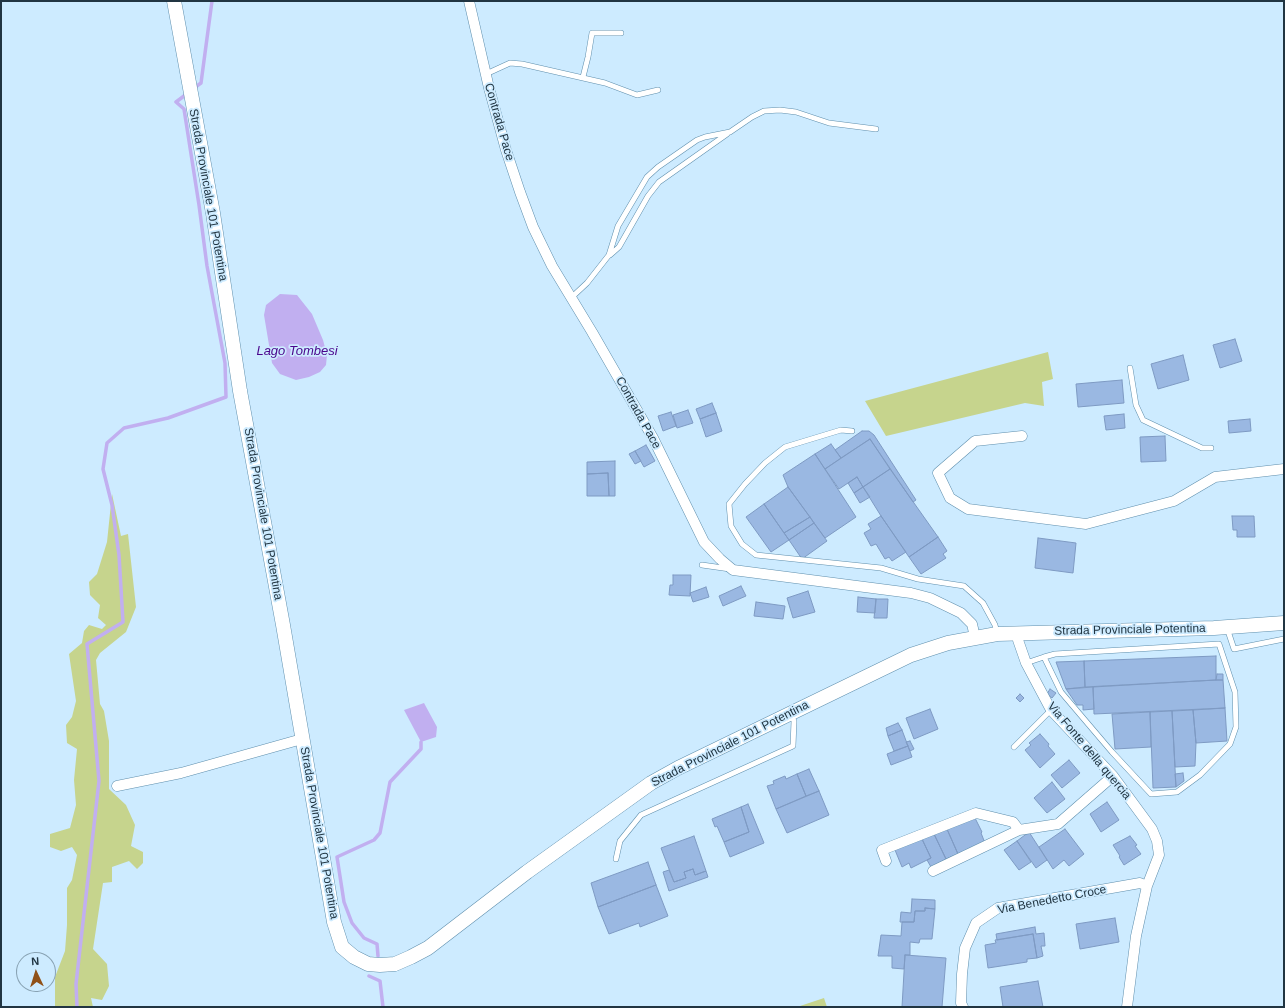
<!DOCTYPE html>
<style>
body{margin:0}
#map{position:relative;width:1285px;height:1008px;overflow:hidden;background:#cdebff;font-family:Helvetica,sans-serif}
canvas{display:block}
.frame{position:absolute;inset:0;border:2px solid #213542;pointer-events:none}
.north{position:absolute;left:16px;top:952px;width:40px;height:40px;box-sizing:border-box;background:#cdebff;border:1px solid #88a2b3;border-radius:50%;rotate:356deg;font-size:11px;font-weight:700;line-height:16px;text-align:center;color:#213542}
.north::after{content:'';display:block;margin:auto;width:14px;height:18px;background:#905118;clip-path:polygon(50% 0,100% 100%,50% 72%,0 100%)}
</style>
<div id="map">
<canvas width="1285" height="1008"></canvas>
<div class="frame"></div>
<div class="north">N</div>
</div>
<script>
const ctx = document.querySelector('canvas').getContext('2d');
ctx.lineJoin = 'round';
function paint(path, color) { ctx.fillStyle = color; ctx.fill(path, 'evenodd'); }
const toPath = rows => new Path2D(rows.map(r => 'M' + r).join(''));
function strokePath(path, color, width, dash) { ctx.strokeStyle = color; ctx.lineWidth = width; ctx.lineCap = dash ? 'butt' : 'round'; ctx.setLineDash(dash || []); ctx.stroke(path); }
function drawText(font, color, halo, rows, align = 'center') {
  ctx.font = font + ' Helvetica,sans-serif'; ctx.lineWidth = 3.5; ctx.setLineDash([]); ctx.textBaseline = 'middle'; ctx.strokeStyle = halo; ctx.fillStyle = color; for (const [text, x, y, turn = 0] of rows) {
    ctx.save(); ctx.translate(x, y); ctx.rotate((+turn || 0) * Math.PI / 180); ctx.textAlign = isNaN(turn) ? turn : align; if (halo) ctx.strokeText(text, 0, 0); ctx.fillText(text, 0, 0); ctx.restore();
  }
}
const green = toPath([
 [1048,352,1053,379,1042,382,1044,406,1025,403,886,436,865,401],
 [112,494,121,536,128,534,136,607,126,632,100,653,96,660,100,704,104,711,109,741,109,789,126,805,135,825,131,846,143,852,143,863,137,869,129,861,112,867,112,882,103,883,93,949,107,964,109,986,102,1000,91,998,93,1007,55,1007,55,977,65,951,67,925,67,888,72,880,77,855,72,847,61,851,50,847,50,834,70,828,76,805,74,780,77,749,67,743,66,725,72,717,76,701,69,654,82,643,84,631,89,625,102,629,106,625,98,618,100,605,90,595,89,582,97,574,107,542],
 [824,998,827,1007,797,1007]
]);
const water = toPath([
 [280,294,297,295,312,314,323,340,327,355,326,365,320,372,309,377,296,380,280,374,272,363,264,315,266,305],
 [424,703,437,727,436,737,421,742,404,710]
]);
const stream = toPath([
 [194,88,201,83,212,1],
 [378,956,377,944,364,938,352,923,344,902,337,857,374,840,380,833,390,782,421,749,421,742],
 [369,976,380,981,383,1007],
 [77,1007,76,984,99,781,87,644,123,622,119,555,112,505,103,469,107,443,124,428,168,418,226,397,225,363,207,266,199,205,184,109,176,102,188,93]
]);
const building = toPath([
 [1235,339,1242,361,1220,368,1213,345,1235,339],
 [1183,355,1189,380,1158,389,1151,364,1183,355],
 [1122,380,1124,403,1078,407,1076,384,1122,380],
 [712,403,716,413,700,419,696,409,712,403],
 [688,410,693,423,677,428,673,415,688,410],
 [671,412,676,426,663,431,658,416,671,412],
 [716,413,722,431,706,437,700,419,716,413],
 [1124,414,1125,428,1106,430,1104,416,1124,414],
 [1250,419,1251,431,1229,433,1228,421,1250,419],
 [862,431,869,431,874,435,916,500,913,502,870,439,841,458,835,450,862,431],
 [1165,436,1166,461,1141,462,1140,437,1165,436],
 [870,439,890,469,863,487,857,477,839,489,825,469,870,439],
 [831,444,841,458,825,469,815,454,831,444],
 [646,445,655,461,644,467,635,451,646,445],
 [635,451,641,461,635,464,629,454,635,451],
 [815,454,856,517,825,538,788,487,783,475,815,454],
 [615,461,615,496,609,496,608,473,587,474,587,462,615,461],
 [890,469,938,537,909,557,881,516,863,487,890,469],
 [608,473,609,496,587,496,587,474,608,473],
 [857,477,863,487,854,493,848,483,857,477],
 [788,487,810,517,784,533,764,504,788,487],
 [863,487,870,497,860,503,854,493,863,487],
 [764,504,789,540,771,552,746,517,764,504],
 [881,516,906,552,892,561,889,557,885,559,876,544,871,546,864,533,871,529,868,524,881,516],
 [1232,516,1254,516,1255,537,1237,537,1237,530,1233,530,1232,516],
 [810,517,814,523,789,540,784,533,810,517],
 [814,523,827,541,802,559,789,540,814,523],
 [938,537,947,551,943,554,946,558,921,574,909,557,938,537],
 [1038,538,1076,543,1073,573,1035,568,1038,538],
 [673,575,691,575,690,596,669,595,670,585,673,585,673,575],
 [741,586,746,596,723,606,719,596,741,586],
 [706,587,709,597,693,602,690,593,706,587],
 [808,591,815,612,793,618,787,598,808,591],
 [858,597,876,599,875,613,857,612,858,597],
 [876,599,888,599,887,618,874,618,876,599],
 [756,602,785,606,783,619,754,616,756,602],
 [1216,656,1216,680,1085,687,1084,661,1216,656],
 [1084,661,1085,687,1066,689,1056,662,1084,661],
 [1217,674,1223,674,1223,680,1216,680,1217,674],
 [1216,680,1223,680,1225,708,1094,714,1093,687,1216,680],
 [1093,687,1094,709,1083,710,1083,705,1077,705,1066,689,1093,687],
 [1050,689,1056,693,1052,698,1047,694,1050,689],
 [1020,694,1024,698,1020,702,1016,698,1020,694],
 [1225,708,1227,741,1196,743,1193,710,1225,708],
 [930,709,938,729,914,739,906,718,930,709],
 [1193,710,1196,743,1195,766,1175,767,1172,711,1193,710],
 [1172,711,1176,787,1153,788,1150,712,1172,711],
 [1150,712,1151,747,1115,749,1112,714,1150,712],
 [898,723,902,730,888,736,886,728,898,723],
 [902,730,908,746,894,751,888,736,902,730],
 [1040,734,1049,744,1048,746,1055,754,1040,768,1025,750,1031,745,1029,743,1040,734],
 [910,741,914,749,910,751,906,742,910,741],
 [908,746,912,757,891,765,887,754,908,746],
 [1069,760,1080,773,1062,788,1051,775,1069,760],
 [809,769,819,791,806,796,797,774,809,769],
 [1183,773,1184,781,1176,787,1175,774,1183,773],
 [797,774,806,796,776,809,767,786,774,784,773,781,785,776,786,779,797,774],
 [1052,782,1065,799,1047,813,1034,798,1052,782],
 [819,791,829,815,787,833,776,809,819,791],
 [1107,802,1119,820,1101,832,1090,814,1107,802],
 [748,804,764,843,730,857,724,842,749,832,741,807,748,804],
 [741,807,749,832,724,842,717,826,715,827,712,819,741,807],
 [974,816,982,832,981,833,985,843,958,854,947,829,974,816],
 [946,827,958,854,946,859,934,834,946,827],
 [1065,829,1084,854,1069,866,1064,860,1053,869,1039,847,1065,829],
 [1029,832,1047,860,1036,868,1017,841,1029,832],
 [934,834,946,859,931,867,927,860,931,858,922,839,934,834],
 [694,836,706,871,695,875,693,869,684,872,686,878,674,882,661,848,694,836],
 [1130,836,1137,845,1135,846,1141,854,1124,865,1119,857,1120,856,1113,845,1130,836],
 [921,837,931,858,911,868,909,863,902,867,895,850,921,837],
 [1017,841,1031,862,1019,870,1004,850,1017,841],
 [648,862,656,885,598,907,591,883,648,862],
 [693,869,695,875,706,871,708,877,669,891,663,872,669,870,674,882,686,878,684,872,693,869],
 [656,885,668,916,640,927,639,923,609,934,598,907,656,885],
 [912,899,935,900,935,909,925,908,925,911,915,911,914,922,900,922,901,912,911,913,912,899],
 [925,908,935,909,932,939,920,939,919,943,910,942,910,955,905,955,904,969,892,968,892,956,878,956,881,935,901,936,902,922,914,922,915,911,925,911,925,908],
 [1115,918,1119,942,1080,949,1076,924,1115,918],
 [1035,927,1036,934,1044,933,1045,946,1041,946,1043,956,1037,958,1033,934,997,940,996,934,1035,927],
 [1033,934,1037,958,1027,959,1027,962,988,968,985,945,996,943,995,940,1033,934],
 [905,955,946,958,942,1007,902,1007,905,955],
 [1038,981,1043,1007,1003,1007,1000,987,1038,981]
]);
const service = toPath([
 [486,74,510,63,522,64,605,83,637,95,658,90],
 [583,77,588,57,592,33,621,33],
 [610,255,619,247,648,196,659,182,727,134],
 [572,297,587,283,609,255,618,226,647,177,658,167,697,140,705,137,730,132,752,117,764,111,780,110,796,112,829,123,876,129],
 [1130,368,1136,405,1143,420,1202,448,1211,448],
 [852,431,841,430,785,447,765,463,745,484,729,504,731,526,742,544,756,555,881,568,918,579,964,586,983,603,995,625,997,633],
 [702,565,730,569],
 [1229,628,1229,634,1234,649,1284,639],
 [1026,663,1044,657,1055,654,1219,644,1235,692,1236,727,1230,744,1200,775,1177,792,1151,794,1112,752,1061,692,1044,657],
 [1014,747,1051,710],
 [616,859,620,841,641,815,793,746,794,721,791,715]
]);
const minor = toPath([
 [469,1,489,88,506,150,520,192,533,227,552,266,592,332,653,438,704,542,720,559,733,570,911,593,930,598,961,613,972,624,975,637],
 [1022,436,975,441,938,473,950,498,968,509,1086,524,1174,501,1215,477,1284,469],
 [1018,633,1018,640,1026,663,1051,710,1113,776,1152,829,1157,841,1159,855,1147,886,1136,936,1127,1007],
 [117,786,181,773,302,739],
 [886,861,882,850,976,813,1013,822,1019,830],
 [933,871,1019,830,1058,824,1113,776],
 [963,1007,961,1003,962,974,965,948,976,923,998,908,1140,883,1147,886]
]);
const secondary = toPath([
 [174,1,213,213,240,391,283,625,334,922,342,947,354,957,368,964,380,965,395,964,411,957,428,948,527,872,651,783,678,768,911,655,948,643,997,634,1214,628,1284,623]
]);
const streetNames = [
 ["Contrada Pace",499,122,74],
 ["Strada Provinciale 101 Potentina",208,195,80],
 ["Contrada Pace",638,413,61],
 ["Strada Provinciale 101 Potentina",263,514,80],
 ["Strada Provinciale Potentina",1130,630,-1],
 ["Strada Provinciale 101 Potentina",730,744,-27],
 ["Via Fonte della quercia",1089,751,50],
 ["Strada Provinciale 101 Potentina",319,833,80],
 ["Via Benedetto Croce",1052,900,-11]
];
const waterNames = [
 ["Lago Tombesi",297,351]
];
paint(green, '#c6d48d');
paint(water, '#c1aff0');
strokePath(stream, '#c1aff0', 3.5);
paint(building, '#9ab8e2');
strokePath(building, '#7e9ac3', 1);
strokePath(service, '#5f8fad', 6);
strokePath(minor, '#5f8fad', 11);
strokePath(secondary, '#5f8fad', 15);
strokePath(service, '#fff', 5);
strokePath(minor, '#fff', 10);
strokePath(secondary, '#fff', 14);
drawText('12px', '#213542', '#cdebff', streetNames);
drawText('italic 13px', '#4a058c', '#cdebff', waterNames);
</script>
